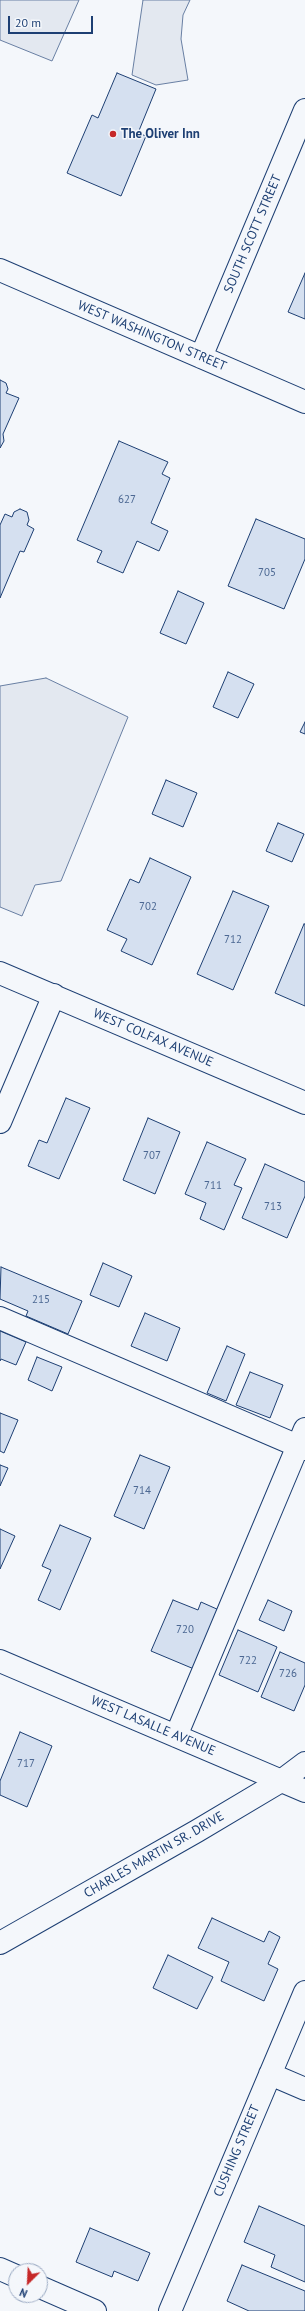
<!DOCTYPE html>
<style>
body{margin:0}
#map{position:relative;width:305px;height:2311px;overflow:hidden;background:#f4f7fb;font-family:"PT Sans",sans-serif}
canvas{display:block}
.north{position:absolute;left:8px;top:2263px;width:40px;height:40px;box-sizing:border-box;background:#f4f7fb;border:1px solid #9eadc5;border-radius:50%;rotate:204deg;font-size:11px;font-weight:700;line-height:16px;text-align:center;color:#1d3f73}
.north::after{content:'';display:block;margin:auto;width:14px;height:18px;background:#c62828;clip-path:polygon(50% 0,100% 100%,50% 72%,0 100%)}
.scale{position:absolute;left:8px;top:16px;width:85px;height:18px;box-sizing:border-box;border:2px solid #1d3f73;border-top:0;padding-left:5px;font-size:12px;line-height:14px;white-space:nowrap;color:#1d3f73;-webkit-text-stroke:3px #f4f7fb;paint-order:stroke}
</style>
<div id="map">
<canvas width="305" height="2311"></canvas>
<div class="north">N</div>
<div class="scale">20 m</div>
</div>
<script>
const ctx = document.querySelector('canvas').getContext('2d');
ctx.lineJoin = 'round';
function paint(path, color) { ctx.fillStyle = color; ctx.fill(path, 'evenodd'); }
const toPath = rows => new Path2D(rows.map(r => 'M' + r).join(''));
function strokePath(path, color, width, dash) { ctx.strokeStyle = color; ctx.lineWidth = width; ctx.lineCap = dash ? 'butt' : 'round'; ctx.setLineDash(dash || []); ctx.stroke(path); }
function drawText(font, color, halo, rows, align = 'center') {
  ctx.font = font + ' "PT Sans",sans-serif'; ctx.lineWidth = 3; ctx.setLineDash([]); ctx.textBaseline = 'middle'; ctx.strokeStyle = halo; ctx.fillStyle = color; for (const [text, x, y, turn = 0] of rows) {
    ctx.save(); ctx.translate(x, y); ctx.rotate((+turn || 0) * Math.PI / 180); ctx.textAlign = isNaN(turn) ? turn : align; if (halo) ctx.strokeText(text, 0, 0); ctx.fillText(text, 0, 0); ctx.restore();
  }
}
const parking = toPath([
 [0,0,79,0,52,61,0,40,0,0],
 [143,0,190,0,183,15,181,39,188,80,156,85,132,75,143,0],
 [46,678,128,717,61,881,35,885,22,916,0,907,0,686,46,678]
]);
const building = toPath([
 [117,73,156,89,138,133,146,136,121,196,67,173,92,115,98,118,117,73],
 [305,273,305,319,288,312,305,273],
 [0,380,6,383,8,389,6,393,19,398,3,434,4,441,0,448,0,380],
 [119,441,168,462,162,474,170,478,151,523,168,531,159,551,137,541,123,573,97,562,102,551,77,540,119,441],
 [20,509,27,512,29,520,27,525,34,529,24,552,20,551,0,598,0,525,5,514,12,517,14,512,20,509],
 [256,519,305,539,305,559,284,609,228,586,256,519],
 [178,591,204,603,186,644,160,633,178,591],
 [228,672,254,684,238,718,213,707,228,672],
 [305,722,305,734,300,732,305,722],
 [166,780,197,793,183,827,152,814,166,780],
 [278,823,304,834,292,862,266,851,278,823],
 [150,858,191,877,152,965,121,951,127,939,107,930,130,879,139,883,150,858],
 [233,891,269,906,233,990,197,974,233,891],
 [304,924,305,924,305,1006,275,993,304,924],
 [66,1098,90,1108,59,1179,28,1166,39,1140,47,1143,66,1098],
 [148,1118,180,1132,155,1194,123,1180,148,1118],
 [207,1142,246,1159,234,1185,242,1188,224,1230,200,1219,206,1203,185,1194,207,1142],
 [265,1164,305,1182,305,1196,287,1238,242,1218,265,1164],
 [103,1263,132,1276,119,1307,90,1295,103,1263],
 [1,1267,82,1301,68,1334,26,1316,28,1311,0,1299,1,1267],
 [145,1313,180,1328,167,1361,131,1346,145,1313],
 [0,1331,26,1342,16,1365,1,1359,0,1361,0,1331],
 [227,1346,245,1354,226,1401,207,1393,227,1346],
 [37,1357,62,1367,52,1391,28,1380,37,1357],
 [250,1372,283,1385,270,1418,236,1405,250,1372],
 [0,1413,18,1420,4,1453,0,1451,0,1413],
 [140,1455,170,1467,144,1529,114,1516,140,1455],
 [0,1465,8,1468,0,1486,0,1465],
 [60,1525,91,1538,60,1610,38,1600,51,1570,42,1566,60,1525],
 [0,1529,15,1536,0,1569,0,1529],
 [173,1600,198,1610,201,1602,219,1610,194,1669,151,1651,173,1600],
 [268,1600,292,1611,284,1631,259,1620,268,1600],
 [238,1630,277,1647,258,1692,219,1675,238,1630],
 [280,1652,305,1663,305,1685,294,1711,261,1697,280,1652],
 [20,1732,52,1746,27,1807,0,1795,0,1781,20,1732],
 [212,1918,264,1942,269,1931,280,1937,268,1964,278,1969,264,2001,221,1981,229,1962,198,1948,212,1918],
 [168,1955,213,1977,197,2009,153,1988,168,1955],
 [259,2206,305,2226,305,2282,271,2267,275,2255,244,2242,259,2206],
 [90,2228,150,2253,138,2281,114,2271,112,2277,76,2262,90,2228],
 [242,2265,305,2291,305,2311,249,2311,227,2301,242,2265]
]);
const minor = toPath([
 [0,270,305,402],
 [201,357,305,110],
 [0,973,305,1103],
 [0,1122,54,995],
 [0,1318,305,1449],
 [0,1661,305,1791],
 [176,1736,305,1429],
 [270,2074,305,2089],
 [0,2269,16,2276],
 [40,2287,95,2311],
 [170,2311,305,1992]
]);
const major = toPath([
 [0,1943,197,1831,281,1781,305,1763]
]);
const markers = [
 [113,134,4,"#c62828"]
];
const numberNames = [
 ["627",127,500],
 ["705",267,573],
 ["702",148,907],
 ["712",233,940],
 ["707",152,1156],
 ["711",213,1186],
 ["713",273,1207],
 ["215",41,1300],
 ["714",142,1491],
 ["720",185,1630],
 ["722",248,1661],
 ["726",288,1674],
 ["717",26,1764]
];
const poiNames = [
 ["The Oliver Inn",121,134]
];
const streetNames = [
 ["SOUTH SCOTT STREET",253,234,-67],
 ["WEST WASHINGTON STREET",152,336,23],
 ["WEST COLFAX AVENUE",153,1038,23],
 ["WEST LASALLE AVENUE",153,1726,23],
 ["CHARLES MARTIN SR. DRIVE",154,1855,-30],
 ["CUSHING STREET",237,2151,-67]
];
paint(parking, '#e3e8f0');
strokePath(parking, '#687fa3', 1);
paint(building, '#d5e0f0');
strokePath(building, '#1d3f73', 1);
strokePath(minor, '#1d3f73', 24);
strokePath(major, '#1d3f73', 24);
strokePath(minor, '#f4f7fb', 22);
strokePath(major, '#f4f7fb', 22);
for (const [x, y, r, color] of markers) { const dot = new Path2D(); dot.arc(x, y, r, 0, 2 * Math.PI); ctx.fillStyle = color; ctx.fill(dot); strokePath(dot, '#f4f7fb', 1.5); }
drawText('11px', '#4b6792', null, numberNames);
drawText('bold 13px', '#1d3f73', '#f4f7fb', poiNames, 'left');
drawText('13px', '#1d3f73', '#f4f7fb', streetNames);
</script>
